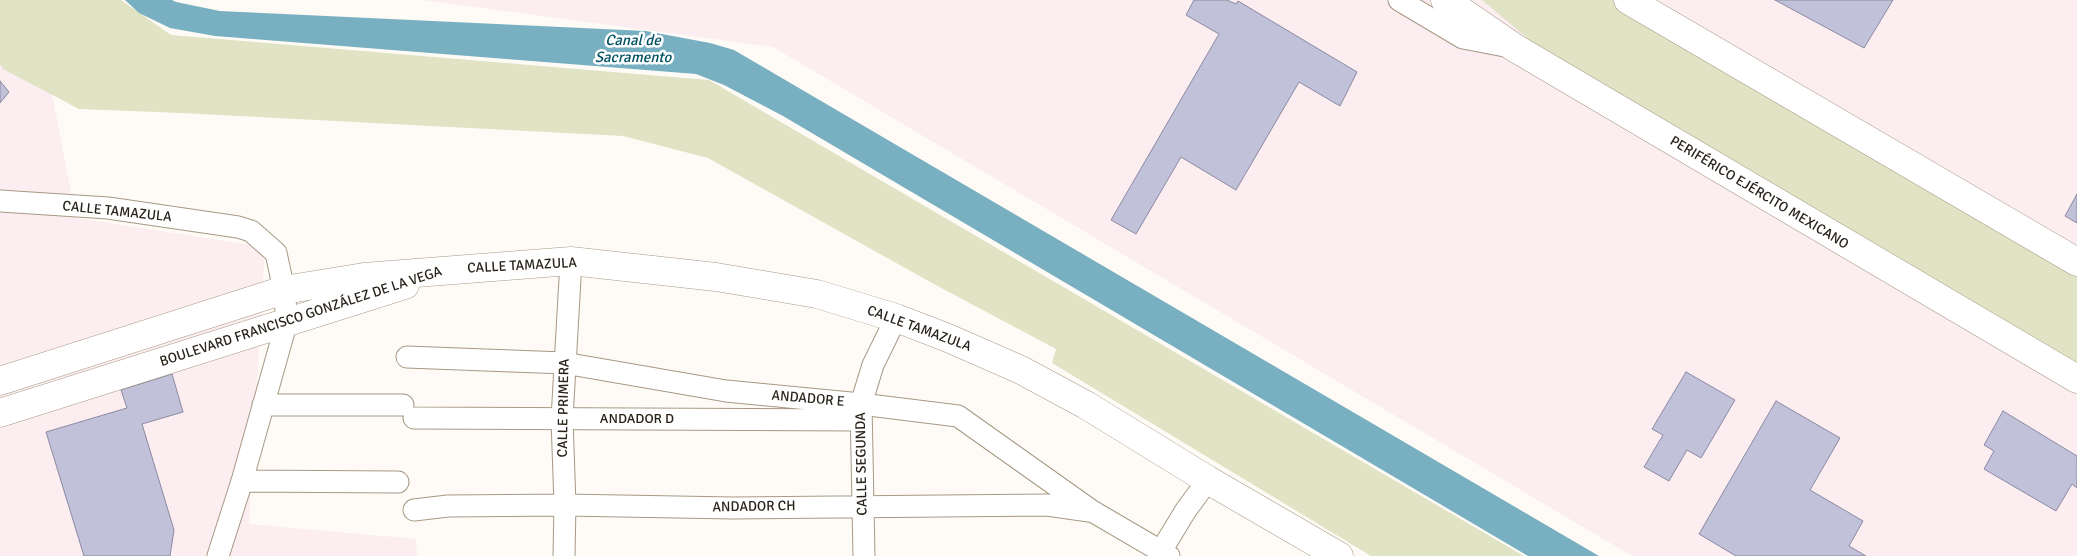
<!DOCTYPE html>
<meta charset="utf-8">
<style>
body{margin:0}
canvas{display:block;background:#fefbf6}
</style>
<canvas width="2077" height="556"></canvas>
<script>
const ctx = document.querySelector('canvas').getContext('2d');
ctx.lineJoin = 'round';
function paint(path, color) { ctx.fillStyle = color; ctx.fill(path, 'evenodd'); }
const toPath = rows => new Path2D(rows.map(r => 'M' + r).join(''));
function strokePath(path, color, width, dash) { ctx.strokeStyle = color; ctx.lineWidth = width; ctx.lineCap = dash ? 'butt' : 'round'; ctx.setLineDash(dash || []); ctx.stroke(path); }
function drawText(font, color, halo, rows, align = 'center') {
  ctx.font = font + ' Signika,sans-serif'; ctx.lineWidth = 5; ctx.setLineDash([]); ctx.textBaseline = 'middle'; ctx.strokeStyle = halo; ctx.fillStyle = color; for (const [text, x, y, turn = 0] of rows) {
    ctx.save(); ctx.translate(x, y); ctx.rotate((+turn || 0) * Math.PI / 180); ctx.textAlign = isNaN(turn) ? turn : align; if (halo) ctx.strokeText(text, 0, 0); ctx.fillText(text, 0, 0); ctx.restore();
  }
}
const industrial = toPath([
 [0,0,34,0,76,218,265,247,249,524,416,539,417,556,0,556],
 [423,0,2077,0,2077,556,1632,556,773,47]
]);
const green = toPath([
 [0,0,121,0,171,35,709,80,1524,556,1371,556,1052,363,1056,349,932,283,708,158,623,136,181,113,79,109,3,69,0,64],
 [1482,0,1619,0,2077,266,2077,374,1558,64]
]);
const water = toPath([
 [125,0,172,0,176,2,220,11,646,31,710,43,734,50,1599,556,1528,556,783,116,724,85,696,74,215,36,170,28,139,13]
]);
const building = toPath([
 [1194,0,1227,0,1236,4,1238,1,1357,72,1340,106,1299,82,1236,190,1181,157,1136,234,1111,220,1219,34,1186,15,1194,0],
 [1775,0,1893,0,1864,48,1775,0],
 [0,81,9,92,0,103,0,81],
 [2077,194,2077,223,2065,216,2077,194],
 [1686,372,1735,400,1701,458,1687,450,1669,481,1644,467,1663,435,1652,429,1686,372],
 [172,374,183,412,142,424,174,530,170,556,84,556,46,432,127,408,121,390,172,374],
 [1776,401,1840,438,1810,490,1863,521,1849,546,1866,556,1736,556,1699,534,1776,401],
 [2003,411,2077,456,2077,488,2072,484,2056,511,1984,469,1994,451,1984,445,2003,411]
]);
const minor = toPath([
 [1399,0,1463,38,1510,47],
 [0,201,108,208,238,227,251,231,276,253,284,290,287,321,242,481,218,556],
 [407,357,564,363,726,391,861,404,958,416,1092,511,1169,556],
 [263,405,403,405],
 [414,418,860,420],
 [242,481,398,482],
 [414,510,448,506,565,505,733,508,1047,505,1089,511],
 [564,556,565,505,562,419,571,261],
 [864,556,861,404,873,365,896,318],
 [1161,556,1161,551,1186,510,1208,480]
]);
const major = toPath([
 [0,381,284,290,364,277,571,261,716,277,817,294,896,318,948,338,1021,370,1086,405,1208,480,1339,556],
 [0,413,405,285]
]);
const highway = toPath([
 [1445,0,1515,48,2077,379],
 [1628,0,2077,262]
]);
const streetNames = [
 ["PERIFÉRICO EJÉRCITO MEXICANO",1759,193,31],
 ["CALLE TAMAZULA",117,212,6],
 ["CALLE TAMAZULA",522,266,-3],
 ["BOULEVARD FRANCISCO GONZÁLEZ DE LA VEGA",301,317,-18],
 ["CALLE TAMAZULA",919,329,20],
 ["ANDADOR E",808,399,5],
 ["CALLE PRIMERA",564,408,-89],
 ["ANDADOR D",637,419],
 ["CALLE SEGUNDA",862,464,-91],
 ["ANDADOR CH",754,507,-1]
];
const waterNames = [
 ["Canal de",633,41],
 ["Sacramento",633,58]
];
paint(industrial, '#fcedf1');
paint(green, '#e1e3c5');
paint(water, '#79b0c1');
paint(building, '#c1c1d9');
strokePath(building, '#8b8aa1', 1);
strokePath(minor, '#a79984', 23);
strokePath(major, '#a79984', 29);
strokePath(highway, '#a79984', 29);
strokePath(minor, '#fff', 21);
strokePath(major, '#fff', 28);
strokePath(highway, '#fff', 28);
drawText('14px', '#29241b', '#fff', streetNames);
drawText('italic 15px', '#005164', '#fff', waterNames);
</script>
